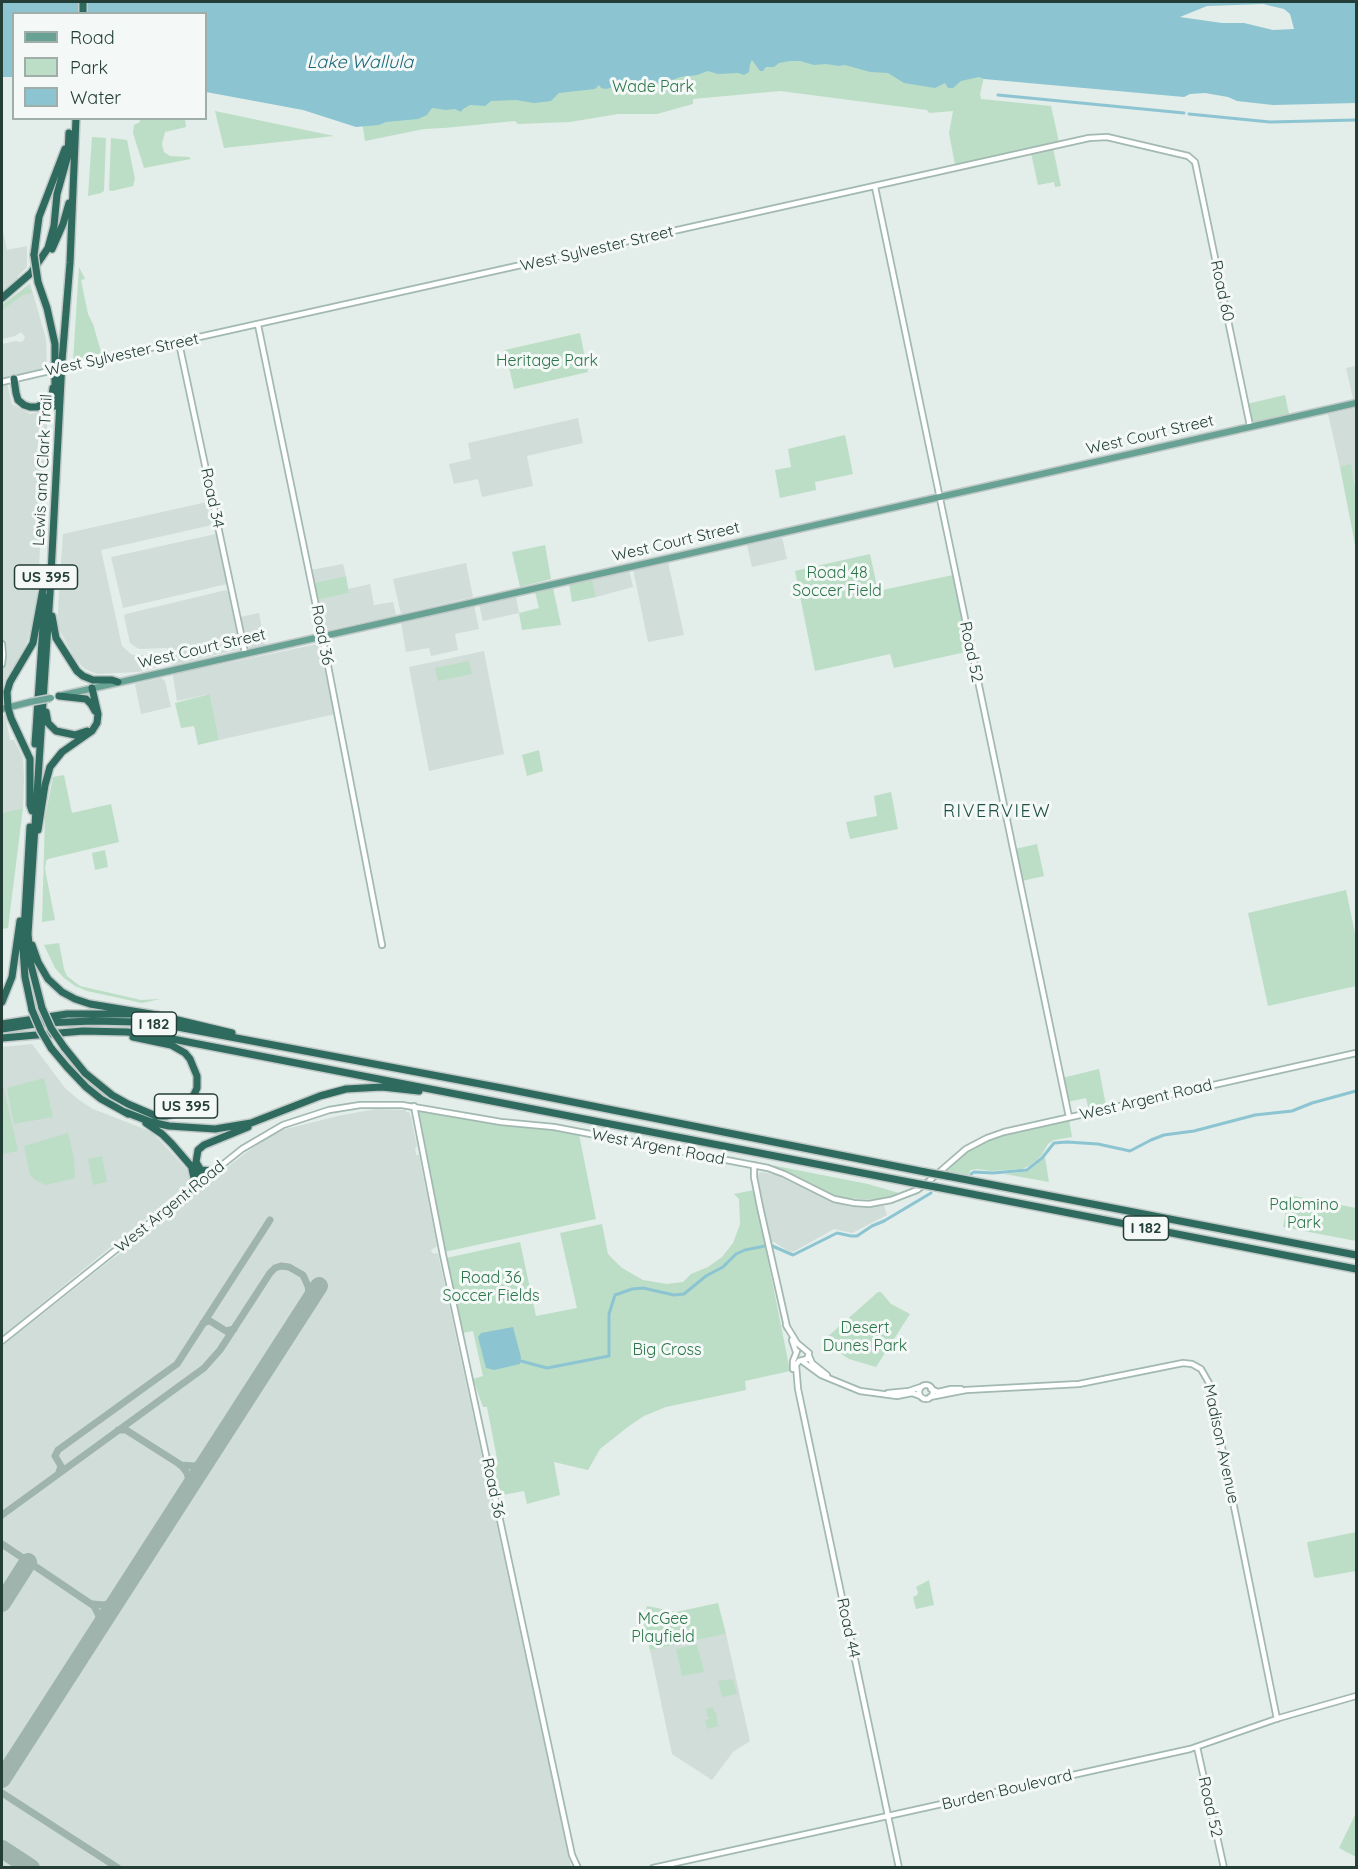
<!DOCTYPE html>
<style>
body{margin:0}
#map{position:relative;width:1358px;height:1869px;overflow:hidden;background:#e3ede9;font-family:Quicksand,sans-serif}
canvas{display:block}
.frame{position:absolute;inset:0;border:3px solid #233e37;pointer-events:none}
.legend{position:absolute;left:12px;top:12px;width:195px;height:108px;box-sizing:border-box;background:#f4f9f7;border:2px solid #a0aeaa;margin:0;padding:8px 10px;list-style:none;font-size:18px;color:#233e37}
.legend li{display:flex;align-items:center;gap:12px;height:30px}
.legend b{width:30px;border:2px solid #a0aeaa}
</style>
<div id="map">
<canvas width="1358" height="1869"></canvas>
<div class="frame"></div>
<ul class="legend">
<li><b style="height:8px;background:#68a294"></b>Road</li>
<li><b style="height:16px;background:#bcdec6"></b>Park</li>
<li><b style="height:16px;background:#8cc5d1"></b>Water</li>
</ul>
</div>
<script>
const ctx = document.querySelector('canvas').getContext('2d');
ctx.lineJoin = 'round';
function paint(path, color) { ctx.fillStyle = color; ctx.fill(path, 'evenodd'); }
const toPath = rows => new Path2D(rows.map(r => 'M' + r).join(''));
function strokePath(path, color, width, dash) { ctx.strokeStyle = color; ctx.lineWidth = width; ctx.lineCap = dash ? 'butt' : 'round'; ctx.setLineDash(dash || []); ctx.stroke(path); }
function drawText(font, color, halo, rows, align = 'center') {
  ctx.font = font + ' Quicksand,sans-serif'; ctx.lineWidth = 6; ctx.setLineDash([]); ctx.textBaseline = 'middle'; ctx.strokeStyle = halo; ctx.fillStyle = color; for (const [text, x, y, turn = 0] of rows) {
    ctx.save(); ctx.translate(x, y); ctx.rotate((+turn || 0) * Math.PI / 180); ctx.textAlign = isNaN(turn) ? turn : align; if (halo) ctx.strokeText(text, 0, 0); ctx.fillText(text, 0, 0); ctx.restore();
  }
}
const built = toPath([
 [2,226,7,250,27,246,27,267,17,277,20,281,2,295],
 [30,283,46,339,47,369,2,379,2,344,16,341,20,342,23,341,25,337,21,332,15,336,2,339,2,305],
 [1356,366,1356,399,1353,399,1346,368],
 [7,383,12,404,30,414,48,410,37,601,28,639,21,656,6,678,2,691,2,668,6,660,6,654,2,633,2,384],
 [1356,408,1356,483,1355,483,1350,465,1340,467,1328,414],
 [578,418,583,443,527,456,533,486,482,497,478,479,454,484,449,464,471,459,468,443],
 [207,502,212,525,101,550,122,646,132,655,157,655,163,663,162,666,138,672,97,674,85,669,75,659,57,625,63,534],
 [216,534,227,584,123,608,111,557],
 [782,538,787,559,752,567,747,545],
 [668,562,684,635,648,642,633,569],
 [466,563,473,597,401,614,393,579],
 [343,564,346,576,313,583,311,570],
 [629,570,633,587,596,597,592,578],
 [370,584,374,605,393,602,396,615,324,631,317,600,349,593,348,589],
 [226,590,228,592,241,647,239,649,174,665,170,663,167,648,139,649,130,643,124,616,126,614],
 [516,596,519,613,483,621,479,604],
 [474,605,479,629,455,634,458,650,431,656,429,648,406,652,401,622],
 [259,613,265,645,247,649,240,617],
 [318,644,335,714,219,740,210,694,177,701,173,676,174,674],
 [484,651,504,754,429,771,409,667],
 [161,678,165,681,171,707,141,714,135,684],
 [5,715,10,740,14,740,23,758,24,778,23,808,2,813,2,716],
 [32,1044,65,1088,79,1100,93,1109,152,1132,192,1175,189,1183,2,1336,2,1047],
 [376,1109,406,1110,406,1112,409,1112,411,1117,417,1147,415,1148,416,1155,419,1155,437,1246,431,1250,432,1253,438,1254,571,1867,2,1867,2,1346,112,1259,124,1251,235,1161,262,1141,282,1130,338,1116],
 [762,1172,777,1175,833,1202,851,1207,884,1206,887,1215,852,1233,834,1229,793,1252,788,1251,774,1242,770,1242,757,1179,759,1173],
 [726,1634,750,1741,733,1752,712,1780,672,1754,650,1650]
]);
const green = toPath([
 [718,55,985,73,980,94,981,99,1051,106,1059,142,955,165,949,133,953,111,929,113,927,110,780,91,693,99,693,104,657,114,618,114,570,122,518,124,515,121,444,128,424,129,365,141,362,122,372,116],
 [215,111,334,136,224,148],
 [140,119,185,119,186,127,165,132,162,144,164,152,170,156,189,157,191,159,144,168,133,133,134,125,140,122],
 [92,137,106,138,104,191,101,193,88,196],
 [111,138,127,140,135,179,133,186,112,191,109,190],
 [1053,148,1061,186,1055,187,1054,182,1038,185,1031,153],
 [79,267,85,279,81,280,88,314,93,324,102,355,73,361],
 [28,286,32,293,23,295,2,310,2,305],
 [580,333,588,372,514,389,505,350],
 [1285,395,1289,414,1251,423,1247,404],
 [845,435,853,474,815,482,816,490,780,498,775,470,791,467,788,449],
 [1351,464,1356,492,1356,550,1340,467],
 [545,545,551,579,520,587,512,552],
 [870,554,878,591,953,575,970,651,894,668,890,654,815,671,795,571],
 [346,576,349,593,317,600,313,583],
 [592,578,596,597,572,602,569,584],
 [553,588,561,625,522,630,519,613,539,608,535,592],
 [469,661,472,674,438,681,435,668],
 [210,694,219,740,198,745,194,726,181,728,175,703],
 [539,750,543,771,527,776,522,755],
 [64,775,72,813,111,804,119,842,48,859,46,861,45,869,55,920,42,922,45,817,53,777],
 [891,792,898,829,850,839,846,822,877,816,874,796],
 [23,808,8,928,2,929,2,813],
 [1037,844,1044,876,1022,881,1015,849],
 [105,850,108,867,95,870,92,853],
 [1346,890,1356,938,1356,986,1268,1006,1248,913],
 [59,943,64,969,67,976,80,986,141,1000,160,999,142,1003,87,991,75,986,64,978,55,968,44,945],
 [1099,1069,1106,1106,1089,1111,1086,1098,1067,1102,1062,1078],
 [44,1078,53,1117,14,1124,7,1088],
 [2,1081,18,1151,2,1154],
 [422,1109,501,1125,543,1127,579,1134,596,1219,444,1252,419,1124,418,1111],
 [1069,1119,1072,1137,1054,1140,1048,1144,1041,1156,1029,1166,1022,1169,991,1171,977,1169,971,1170,968,1175,945,1171,960,1156,993,1138,1005,1134],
 [68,1133,74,1158,75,1178,46,1185,37,1181,30,1175,24,1146],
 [102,1156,107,1182,93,1185,88,1159],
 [1045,1157,1049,1182,1004,1174,1029,1171],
 [771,1165,868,1184,899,1193,894,1196,875,1200,845,1198,833,1195],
 [754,1190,790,1371,745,1381,746,1390,666,1407,644,1416,629,1426,600,1449,588,1470,554,1462,560,1495,527,1504,524,1491,497,1496,491,1466,498,1464,487,1407,483,1407,473,1379,483,1376,473,1331,463,1333,446,1258,520,1242,536,1316,577,1308,560,1233,602,1224,608,1254,622,1268,643,1280,667,1284,683,1282,691,1274,708,1267,722,1257,733,1243,740,1224,739,1199,734,1194],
 [1289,1195,1356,1208,1356,1241,1283,1227],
 [878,1292,881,1292,891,1304,910,1314,876,1367,849,1359,834,1349,825,1339],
 [1356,1532,1356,1571,1316,1578,1314,1577,1307,1543,1308,1542],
 [929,1580,934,1605,916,1609,913,1597,917,1595,918,1592,916,1587],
 [718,1603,726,1634,650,1650,643,1621,647,1606,676,1612],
 [697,1644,704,1672,682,1676,676,1649],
 [731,1679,734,1681,737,1694,722,1697,718,1681],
 [713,1707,714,1712,716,1712,718,1726,707,1729,705,1720,715,1717,708,1718,706,1709],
 [1356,1813,1356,1857,1339,1848]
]);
const water = toPath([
 [2,2,1356,2,1356,103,1273,105,1237,101,1228,97,1205,93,1190,94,1184,97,984,79,979,77,961,81,953,88,948,88,945,83,935,88,904,83,888,73,870,72,845,65,839,66,826,64,814,65,800,61,790,61,779,63,774,67,766,67,763,71,760,71,752,60,750,64,749,72,744,75,738,73,718,74,708,71,697,75,680,77,662,84,645,83,634,86,628,83,606,89,601,88,599,85,595,89,559,93,551,101,534,103,516,100,491,101,485,106,470,105,463,109,461,112,455,109,446,110,432,108,427,115,418,119,386,122,379,125,356,127,303,110,206,92,206,14,14,14,13,77,2,77],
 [1263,4,1284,9,1290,14,1294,29,1273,30,1244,23,1222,23,1180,17,1207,6],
 [513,1327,521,1357,520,1364,494,1370,486,1368,478,1337,481,1333]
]);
const canal = toPath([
 [998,95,1184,113],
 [1189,114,1270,122,1356,120],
 [971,1174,974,1172,993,1173,1027,1170,1042,1158,1054,1143,1067,1142,1098,1144,1130,1151,1151,1140,1164,1135,1194,1131,1255,1115,1292,1111,1312,1103,1356,1091],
 [521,1361,547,1368,609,1356,609,1314,615,1295,632,1289,643,1288,674,1295,684,1294,706,1276,723,1267,736,1254,745,1250,770,1245,793,1255,837,1233,851,1236,857,1236,872,1226,884,1221,931,1193]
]);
const taxiway = toPath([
 [203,1323,210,1321,226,1331,234,1329],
 [118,1430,126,1430,181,1465,187,1473,189,1480,185,1493],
 [180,1465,195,1466,208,1458],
 [59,1472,61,1466,55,1456,58,1450,177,1364,270,1220],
 [2,1515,204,1368,220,1350,270,1273,275,1268,281,1266,289,1267,303,1275,308,1286,310,1300],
 [2,1544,94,1606,99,1616,96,1632],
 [93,1604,104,1605,112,1603,118,1597],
 [2,1793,118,1868]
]);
const runway = toPath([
 [2,1603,28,1562],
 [2,1779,319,1286],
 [2,1849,31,1868]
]);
const secondary = toPath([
 [875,187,1069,1117],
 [258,325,323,640,382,945],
 [179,343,245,653],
 [74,365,1071,142,1089,138,1107,137,1188,156,1195,162,1250,426],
 [2,382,45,372],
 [2,644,3,655,2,664],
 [414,1106,443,1255,572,1855,578,1868],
 [754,1165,754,1177,760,1207,787,1327],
 [786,1325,797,1343,809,1353,807,1359,799,1361,796,1365,798,1389,899,1868],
 [792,1340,796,1352],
 [2,1341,242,1149,283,1125,329,1110,360,1105,402,1105,501,1122,554,1127,768,1168,784,1174,834,1199,854,1203,869,1204,891,1200,917,1190,929,1181,966,1149,987,1138,1004,1132,1356,1053],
 [809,1356,812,1363,827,1375],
 [802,1361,821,1375,860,1391,897,1396,912,1393,920,1396],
 [793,1369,793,1361,797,1351],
 '919 1392a7 7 0 1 1 14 0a7 7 0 1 1-14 0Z',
 [931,1389,938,1392,951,1389,961,1389],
 [888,1393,909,1391,921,1387],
 [930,1397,966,1390,1079,1384,1183,1363,1192,1364,1201,1369,1209,1383,1277,1719],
 [1197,1747,1224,1868],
 [653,1868,1190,1749,1279,1718,1356,1696]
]);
const primary = toPath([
 [63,695,1356,403],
 [2,709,30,702]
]);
const highway = toPath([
 [83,14,83,2],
 [52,249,63,224,69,203],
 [34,255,39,217,65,149],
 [38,282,47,308,55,344,55,406],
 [2,298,31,273,48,248,54,226,57,194,68,155,69,133],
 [14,379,16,393,18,400,24,405,30,407,37,407,47,402,52,395,53,388],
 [52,616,56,638,77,671,83,676,93,680,112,680,118,682],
 [59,696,86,699,91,704,95,711],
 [46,712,48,723,56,731,75,735,87,731],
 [35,744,45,597],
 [32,811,30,805,30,759,11,718,8,708,7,692,10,682,33,643,43,589,46,583],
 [30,827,23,949,25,977,32,1010],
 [38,830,45,785,50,767,62,752,92,731,97,723,98,714,92,688],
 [32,945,38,962,48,979,62,992,75,999,90,1004,157,1015,232,1033],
 [2,1002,12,977,20,921],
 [42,1008,31,965,28,934,50,593,62,361,70,263,76,118],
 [2,1024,67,1014,129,1014],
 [2,1029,42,1023,93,1021,138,1022,167,1025,507,1089,925,1172],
 [2,1038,83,1031,127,1032,157,1036,914,1183],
 [64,1047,85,1073,112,1095,128,1104,156,1116,166,1116,177,1113,185,1107,192,1099,197,1088,197,1076,190,1059,185,1053,171,1045,133,1037],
 [51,1048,67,1067,86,1087,101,1099,128,1114],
 [125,1112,151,1122,169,1126,215,1129,251,1123,320,1096,346,1089,382,1087,419,1091],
 [146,1123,162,1134,172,1144,203,1180],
 [192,1169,194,1178,192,1189],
 [200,1170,214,1171],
 [203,1174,196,1162,198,1150,204,1145,248,1127],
 [947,1176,1356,1255],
 [936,1187,1356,1269]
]);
const secondaryBridge = toPath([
 [45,372,74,365]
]);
const primaryBridge = toPath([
 [30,702,51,698]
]);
const highwayBridge = toPath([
 [34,255,38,282],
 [42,1008,51,1028,64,1047],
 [32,1010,41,1031,51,1048],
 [925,1172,947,1176],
 [914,1183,936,1187]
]);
const shields = [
 [46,577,63],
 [154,1024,45],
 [186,1106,63],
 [1146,1228,45]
];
const shieldNames = [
 ["US 395",46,577],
 ["I 182",154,1024],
 ["US 395",186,1106],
 ["I 182",1146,1228]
];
const parkNames = [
 ["Wade Park",653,87],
 ["Heritage Park",547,361],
 ["Road 48",837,573],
 ["Soccer Field",837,591],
 ["Palomino",1304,1205],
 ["Park",1304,1223],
 ["Road 36",491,1278],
 ["Soccer Fields",491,1296],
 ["Desert",865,1328],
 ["Dunes Park",865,1346],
 ["Big Cross",667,1350],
 ["McGee",663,1619],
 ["Playfield",663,1637]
];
const streetNames = [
 ["West Sylvester Street",597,249,-13],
 ["Road 60",1222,291,78],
 ["West Sylvester Street",122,355,-12],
 ["West Court Street",1150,435,-13],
 ["Lewis and Clark Trail",43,470,-87],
 ["Road 34",212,498,78],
 ["West Court Street",676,542,-13],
 ["Road 36",322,635,79],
 ["West Court Street",202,649,-13],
 ["Road 52",971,652,78],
 ["West Argent Road",1146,1100,-13],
 ["West Argent Road",658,1147,11],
 ["West Argent Road",170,1207,-39],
 ["Madison Avenue",1221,1444,78],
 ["Road 36",493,1488,78],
 ["Road 44",848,1628,78],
 ["Burden Boulevard",1007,1790,-13],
 ["Road 52",1210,1807,77]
];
const waterNames = [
 ["Lake Wallula",360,63]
];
const neighbourhoodNames = [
 ["RIVERVIEW",997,812]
];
paint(built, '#d1ddd8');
paint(green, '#bcdec6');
paint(water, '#8cc5d1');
strokePath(canal, '#8cc5d1', 3);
strokePath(taxiway, '#a0b4ae', 7);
strokePath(runway, '#a0b4ae', 18);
strokePath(secondary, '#a2b9b1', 8);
strokePath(primary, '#c1c9c7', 9);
strokePath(highway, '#c1c9c7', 10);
strokePath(secondary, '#fff', 4.5);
strokePath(primary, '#68a294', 6);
strokePath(highway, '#2f6a5f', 7);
strokePath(secondaryBridge, '#a2b9b1', 8, []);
strokePath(primaryBridge, '#c1c9c7', 9, []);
strokePath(highwayBridge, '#c1c9c7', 10, []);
strokePath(secondaryBridge, '#fff', 4.5);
strokePath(primaryBridge, '#68a294', 6);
strokePath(highwayBridge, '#2f6a5f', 7);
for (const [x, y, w] of shields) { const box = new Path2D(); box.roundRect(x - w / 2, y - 12, w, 24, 4.5); ctx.fillStyle = '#f4f9f7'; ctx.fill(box); strokePath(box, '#233e37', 1.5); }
drawText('bold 15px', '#233e37', null, shieldNames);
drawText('16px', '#2d754a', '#f4f9f7', parkNames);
drawText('16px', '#233e37', '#f4f9f7', streetNames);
drawText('italic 18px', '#1d697a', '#f4f9f7', waterNames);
ctx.letterSpacing = '1.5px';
drawText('18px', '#1f5045', '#f4f9f7', neighbourhoodNames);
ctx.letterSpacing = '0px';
</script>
